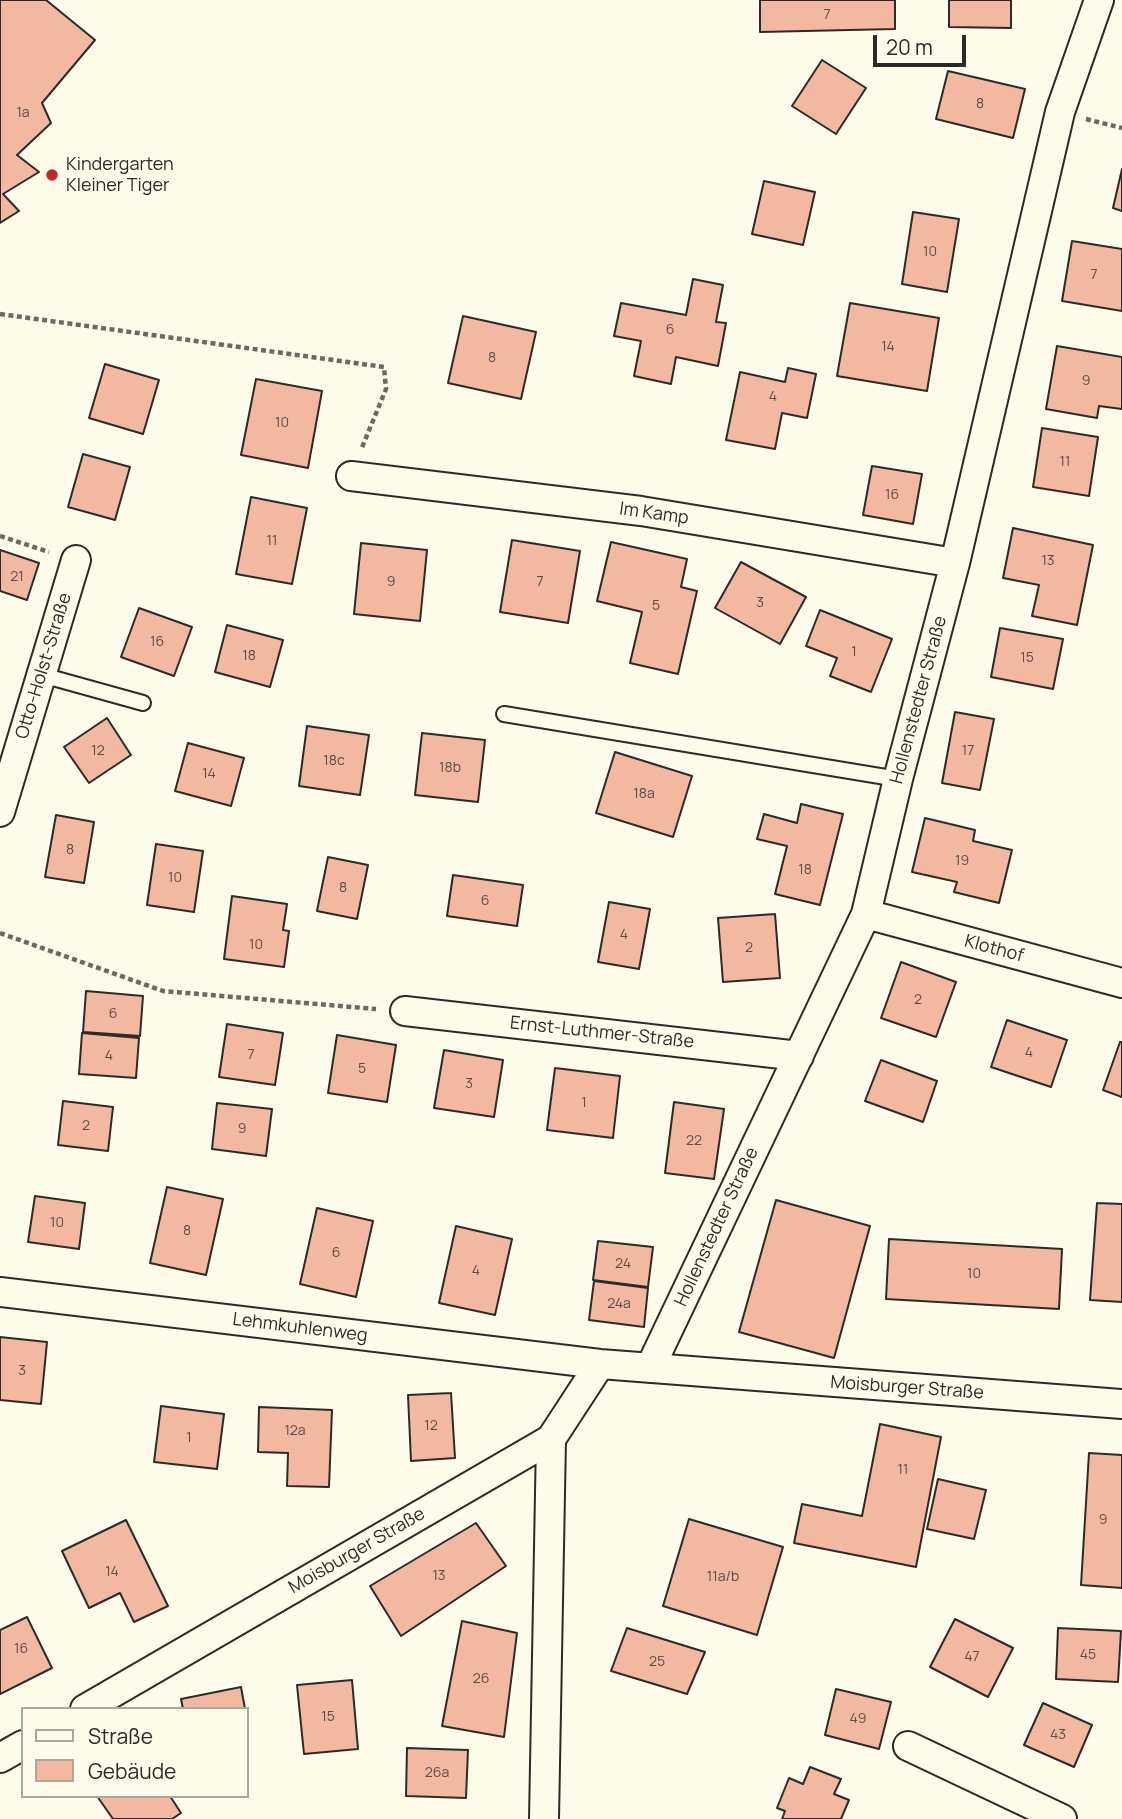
<!DOCTYPE html>
<meta charset="utf-8">
<style>
body{margin:0}
#map{position:relative;width:1122px;height:1819px;overflow:hidden;background:#fdfbea;font-family:Manrope,sans-serif}
canvas{display:block}
.legend{position:absolute;left:21px;top:1707px;width:228px;height:91px;box-sizing:border-box;background:#fdfbea;border:2px solid #a9a89e;margin:0;padding:9px 12px;list-style:none;font-size:21px;color:#2b2b2b}
.legend li{display:flex;align-items:center;gap:14px;height:35px}
.legend b{width:35px;border:2px solid #a9a89e}
.scale{position:absolute;left:873px;top:35px;width:93px;height:32px;box-sizing:border-box;border:4px solid #2b2b2b;border-top:0;padding-left:9px;font-size:21px;line-height:24px;white-space:nowrap;color:#2b2b2b;-webkit-text-stroke:5px #fdfbea;paint-order:stroke}
</style>
<div id="map">
<canvas width="1122" height="1819"></canvas>
<ul class="legend">
<li><b style="height:9px;background:#fdfbea"></b>Straße</li>
<li><b style="height:19px;background:#f2b8a0"></b>Gebäude</li>
</ul>
<div class="scale">20 m</div>
</div>
<script>
const ctx = document.querySelector('canvas').getContext('2d');
ctx.lineJoin = 'round';
function paint(path, color) { ctx.fillStyle = color; ctx.fill(path, 'evenodd'); }
const toPath = rows => new Path2D(rows.map(r => 'M' + r).join(''));
function strokePath(path, color, width, dash) { ctx.strokeStyle = color; ctx.lineWidth = width; ctx.lineCap = dash ? 'butt' : 'round'; ctx.setLineDash(dash || []); ctx.stroke(path); }
function drawText(font, color, halo, rows, align = 'center') {
  ctx.font = font + ' Manrope,sans-serif'; ctx.lineWidth = 5; ctx.setLineDash([]); ctx.textBaseline = 'middle'; ctx.strokeStyle = halo; ctx.fillStyle = color; for (const [text, x, y, turn = 0] of rows) {
    ctx.save(); ctx.translate(x, y); ctx.rotate((+turn || 0) * Math.PI / 180); ctx.textAlign = isNaN(turn) ? turn : align; if (halo) ctx.strokeText(text, 0, 0); ctx.fillText(text, 0, 0); ctx.restore();
  }
}
const building = toPath([
 [0,0,46,0,95,40,42,103,51,123,17,155,39,172,3,194,19,211,0,223,0,0],
 [760,0,895,0,895,29,760,32,760,0],
 [949,0,1011,0,1011,28,949,27,949,0],
 [822,60,866,88,836,134,792,106,822,60],
 [948,71,1025,89,1013,138,936,119,948,71],
 [1122,169,1122,211,1113,208,1122,169],
 [764,181,815,192,803,245,752,234,764,181],
 [913,212,959,219,947,292,902,284,913,212],
 [1072,241,1122,249,1122,311,1062,301,1072,241],
 [693,279,723,285,716,322,726,323,718,366,676,357,671,384,634,376,641,341,614,336,621,303,686,315,693,279],
 [850,303,939,318,927,391,837,376,850,303],
 [463,316,536,332,521,399,448,383,463,316],
 [1057,346,1122,357,1122,409,1099,406,1097,418,1046,409,1057,346],
 [105,364,159,380,143,434,89,418,105,364],
 [788,368,816,374,807,418,782,413,775,449,726,440,740,372,785,382,788,368],
 [256,379,322,391,308,468,241,455,256,379],
 [1042,428,1098,437,1089,496,1033,487,1042,428],
 [83,454,130,467,115,520,68,507,83,454],
 [872,466,922,474,913,524,863,515,872,466],
 [251,497,307,508,292,584,236,574,251,497],
 [1013,528,1093,545,1077,625,1032,616,1039,585,1003,578,1013,528],
 [512,540,580,551,568,623,500,612,512,540],
 [611,542,687,559,681,587,697,591,678,674,630,663,642,612,597,601,611,542],
 [361,543,427,550,420,621,354,614,361,543],
 [0,550,39,563,27,600,0,591,0,550],
 [741,562,806,597,780,644,715,608,741,562],
 [139,608,192,627,174,676,121,657,139,608],
 [820,610,892,639,871,692,830,676,837,658,806,646,820,610],
 [227,625,283,640,270,687,215,672,227,625],
 [1000,628,1063,639,1053,689,991,677,1000,628],
 [955,712,994,719,980,790,942,783,955,712],
 [107,718,131,755,89,783,64,747,107,718],
 [307,726,369,735,360,795,299,786,307,726],
 [422,733,485,740,478,802,415,795,422,733],
 [188,743,244,758,231,806,175,791,188,743],
 [615,752,692,776,673,837,596,813,615,752],
 [801,804,843,814,820,905,775,894,787,846,757,839,764,814,797,823,801,804],
 [56,815,94,822,84,883,45,877,56,815],
 [925,818,975,830,973,841,1012,850,999,903,954,892,957,882,912,872,925,818],
 [156,844,203,851,194,912,147,905,156,844],
 [328,857,368,865,357,919,317,911,328,857],
 [453,875,523,885,517,926,447,916,453,875],
 [232,896,287,904,283,930,289,931,284,967,224,959,232,896],
 [609,902,650,909,639,969,598,962,609,902],
 [775,914,780,978,723,982,718,918,775,914],
 [901,962,956,982,936,1037,881,1018,901,962],
 [86,991,143,996,140,1036,83,1032,86,991],
 [1007,1020,1067,1040,1051,1087,991,1067,1007,1020],
 [227,1024,283,1033,275,1085,219,1077,227,1024],
 [82,1033,139,1038,136,1078,79,1074,82,1033],
 [337,1035,396,1045,387,1102,328,1093,337,1035],
 [1120,1042,1122,1042,1122,1097,1103,1090,1120,1042],
 [444,1050,503,1060,494,1117,434,1108,444,1050],
 [881,1060,937,1081,923,1122,865,1101,881,1060],
 [555,1068,620,1076,613,1138,547,1130,555,1068],
 [63,1101,113,1107,108,1151,58,1145,63,1101],
 [674,1102,724,1109,714,1179,665,1173,674,1102],
 [217,1103,272,1109,266,1156,212,1149,217,1103],
 [167,1187,223,1199,206,1275,150,1263,167,1187],
 [35,1196,85,1203,79,1249,28,1242,35,1196],
 [776,1200,870,1226,834,1358,739,1332,776,1200],
 [1097,1203,1122,1204,1122,1302,1090,1300,1097,1203],
 [317,1208,373,1221,356,1297,300,1284,317,1208],
 [456,1226,512,1239,495,1315,439,1303,456,1226],
 [889,1239,1062,1249,1059,1309,886,1299,889,1239],
 [598,1241,653,1247,648,1287,593,1280,598,1241],
 [594,1281,648,1288,644,1327,589,1320,594,1281],
 [0,1337,47,1342,41,1404,0,1400,0,1337],
 [451,1393,455,1458,411,1461,408,1395,451,1393],
 [161,1406,224,1414,217,1469,154,1462,161,1406],
 [259,1407,332,1410,329,1487,287,1486,288,1453,258,1452,259,1407],
 [880,1424,941,1437,916,1567,794,1543,802,1504,862,1516,880,1424],
 [1089,1453,1122,1455,1122,1588,1081,1585,1089,1453],
 [938,1479,986,1490,974,1539,927,1529,938,1479],
 [689,1519,783,1547,757,1635,663,1606,689,1519],
 [126,1520,168,1606,134,1622,120,1593,89,1608,62,1551,126,1520],
 [476,1523,506,1566,401,1636,370,1586,476,1523],
 [27,1617,52,1668,0,1694,0,1630,27,1617],
 [955,1619,1013,1648,988,1697,930,1667,955,1619],
 [462,1621,517,1633,504,1737,442,1726,462,1621],
 [627,1628,705,1652,687,1694,611,1671,627,1628],
 [1058,1628,1121,1631,1118,1682,1056,1679,1058,1628],
 [352,1680,358,1749,304,1754,297,1685,352,1680],
 [241,1687,245,1709,183,1709,181,1699,241,1687],
 [836,1689,891,1702,879,1749,825,1735,836,1689],
 [1043,1703,1092,1725,1074,1767,1024,1745,1043,1703],
 [407,1748,468,1750,466,1798,406,1796,407,1748],
 [810,1767,841,1779,834,1794,849,1800,841,1819,782,1819,785,1811,777,1808,789,1778,803,1784,810,1767],
 [97,1796,170,1796,181,1813,172,1819,113,1819,97,1796]
]);
const path = toPath([
 [1086,119,1122,128],
 [0,314,384,367,386,389,361,450],
 [0,536,49,552],
 [0,933,163,991,376,1009]
]);
const service = toPath([
 [42,675,143,703],
 [504,714,898,779]
]);
const minor = toPath([
 [351,476,641,511,955,563],
 [0,812,76,560],
 [866,914,1122,983],
 [405,1011,799,1056],
 [0,1292,600,1364,1122,1404],
 [650,1368,866,914,898,779,955,563,1060,112,1099,0],
 [85,1709,551,1439,600,1364],
 [908,1746,1062,1819],
 [0,1758,23,1745],
 [544,1819,551,1439]
]);
const markers = [
 [52,175,7,"#c62828"]
];
const numberNames = [
 ["7",827,15],
 ["8",980,104],
 ["1a",23,113],
 ["10",930,252],
 ["7",1094,275],
 ["6",670,330],
 ["14",888,347],
 ["8",492,358],
 ["9",1086,381],
 ["4",773,397],
 ["10",282,423],
 ["11",1065,462],
 ["16",892,495],
 ["11",272,541],
 ["13",1048,561],
 ["21",17,577],
 ["9",391,582],
 ["7",540,582],
 ["3",760,603],
 ["5",656,606],
 ["16",157,642],
 ["1",854,652],
 ["18",249,656],
 ["15",1027,658],
 ["12",98,751],
 ["17",968,751],
 ["18c",334,761],
 ["18b",450,768],
 ["14",209,774],
 ["18a",644,794],
 ["8",70,850],
 ["19",962,861],
 ["18",805,870],
 ["10",175,878],
 ["8",343,888],
 ["6",485,901],
 ["4",624,935],
 ["10",256,945],
 ["2",749,948],
 ["2",918,1000],
 ["6",113,1014],
 ["4",1029,1053],
 ["7",251,1055],
 ["4",109,1056],
 ["5",362,1069],
 ["3",469,1084],
 ["1",584,1103],
 ["2",86,1126],
 ["9",242,1129],
 ["22",694,1141],
 ["10",57,1223],
 ["8",187,1231],
 ["6",336,1253],
 ["24",623,1264],
 ["4",476,1271],
 ["10",974,1274],
 ["24a",619,1304],
 ["3",22,1371],
 ["12",431,1426],
 ["12a",295,1431],
 ["1",189,1438],
 ["11",903,1470],
 ["9",1103,1520],
 ["14",112,1572],
 ["13",439,1576],
 ["11a/b",723,1577],
 ["16",21,1649],
 ["45",1088,1655],
 ["47",972,1657],
 ["25",657,1662],
 ["26",481,1679],
 ["15",328,1717],
 ["49",858,1719],
 ["43",1058,1735],
 ["26a",437,1773]
];
const poiNames = [
 ["Kindergarten",66,165],
 ["Kleiner Tiger",66,186]
];
const streetNames = [
 ["Im Kamp",654,514,8],
 ["Otto-Holst-Straße",44,666,-73],
 ["Hollenstedter Straße",919,700,-75],
 ["Klothof",994,949,15],
 ["Ernst-Luthmer-Straße",602,1033,6],
 ["Hollenstedter Straße",717,1227,-65],
 ["Lehmkuhlenweg",300,1328,7],
 ["Moisburger Straße",907,1388,4],
 ["Moisburger Straße",357,1551,-30]
];
paint(building, '#f2b8a0');
strokePath(building, '#2b2b2b', 2);
strokePath(service, '#2b2b2b', 18);
strokePath(minor, '#2b2b2b', 32);
strokePath(path, '#6a6964', 4.5, [5, 3.5]);
strokePath(service, '#fdfbea', 14);
strokePath(minor, '#fdfbea', 28);
for (const [x, y, r, color] of markers) { const dot = new Path2D(); dot.arc(x, y, r, 0, 2 * Math.PI); ctx.fillStyle = color; ctx.fill(dot); strokePath(dot, '#fdfbea', 2.5); }
drawText('14px', '#5d4e48', null, numberNames);
drawText('18px', '#2b2b2b', '#fdfbea', poiNames, 'left');
drawText('18px', '#2b2b2b', '#fdfbea', streetNames);
</script>
